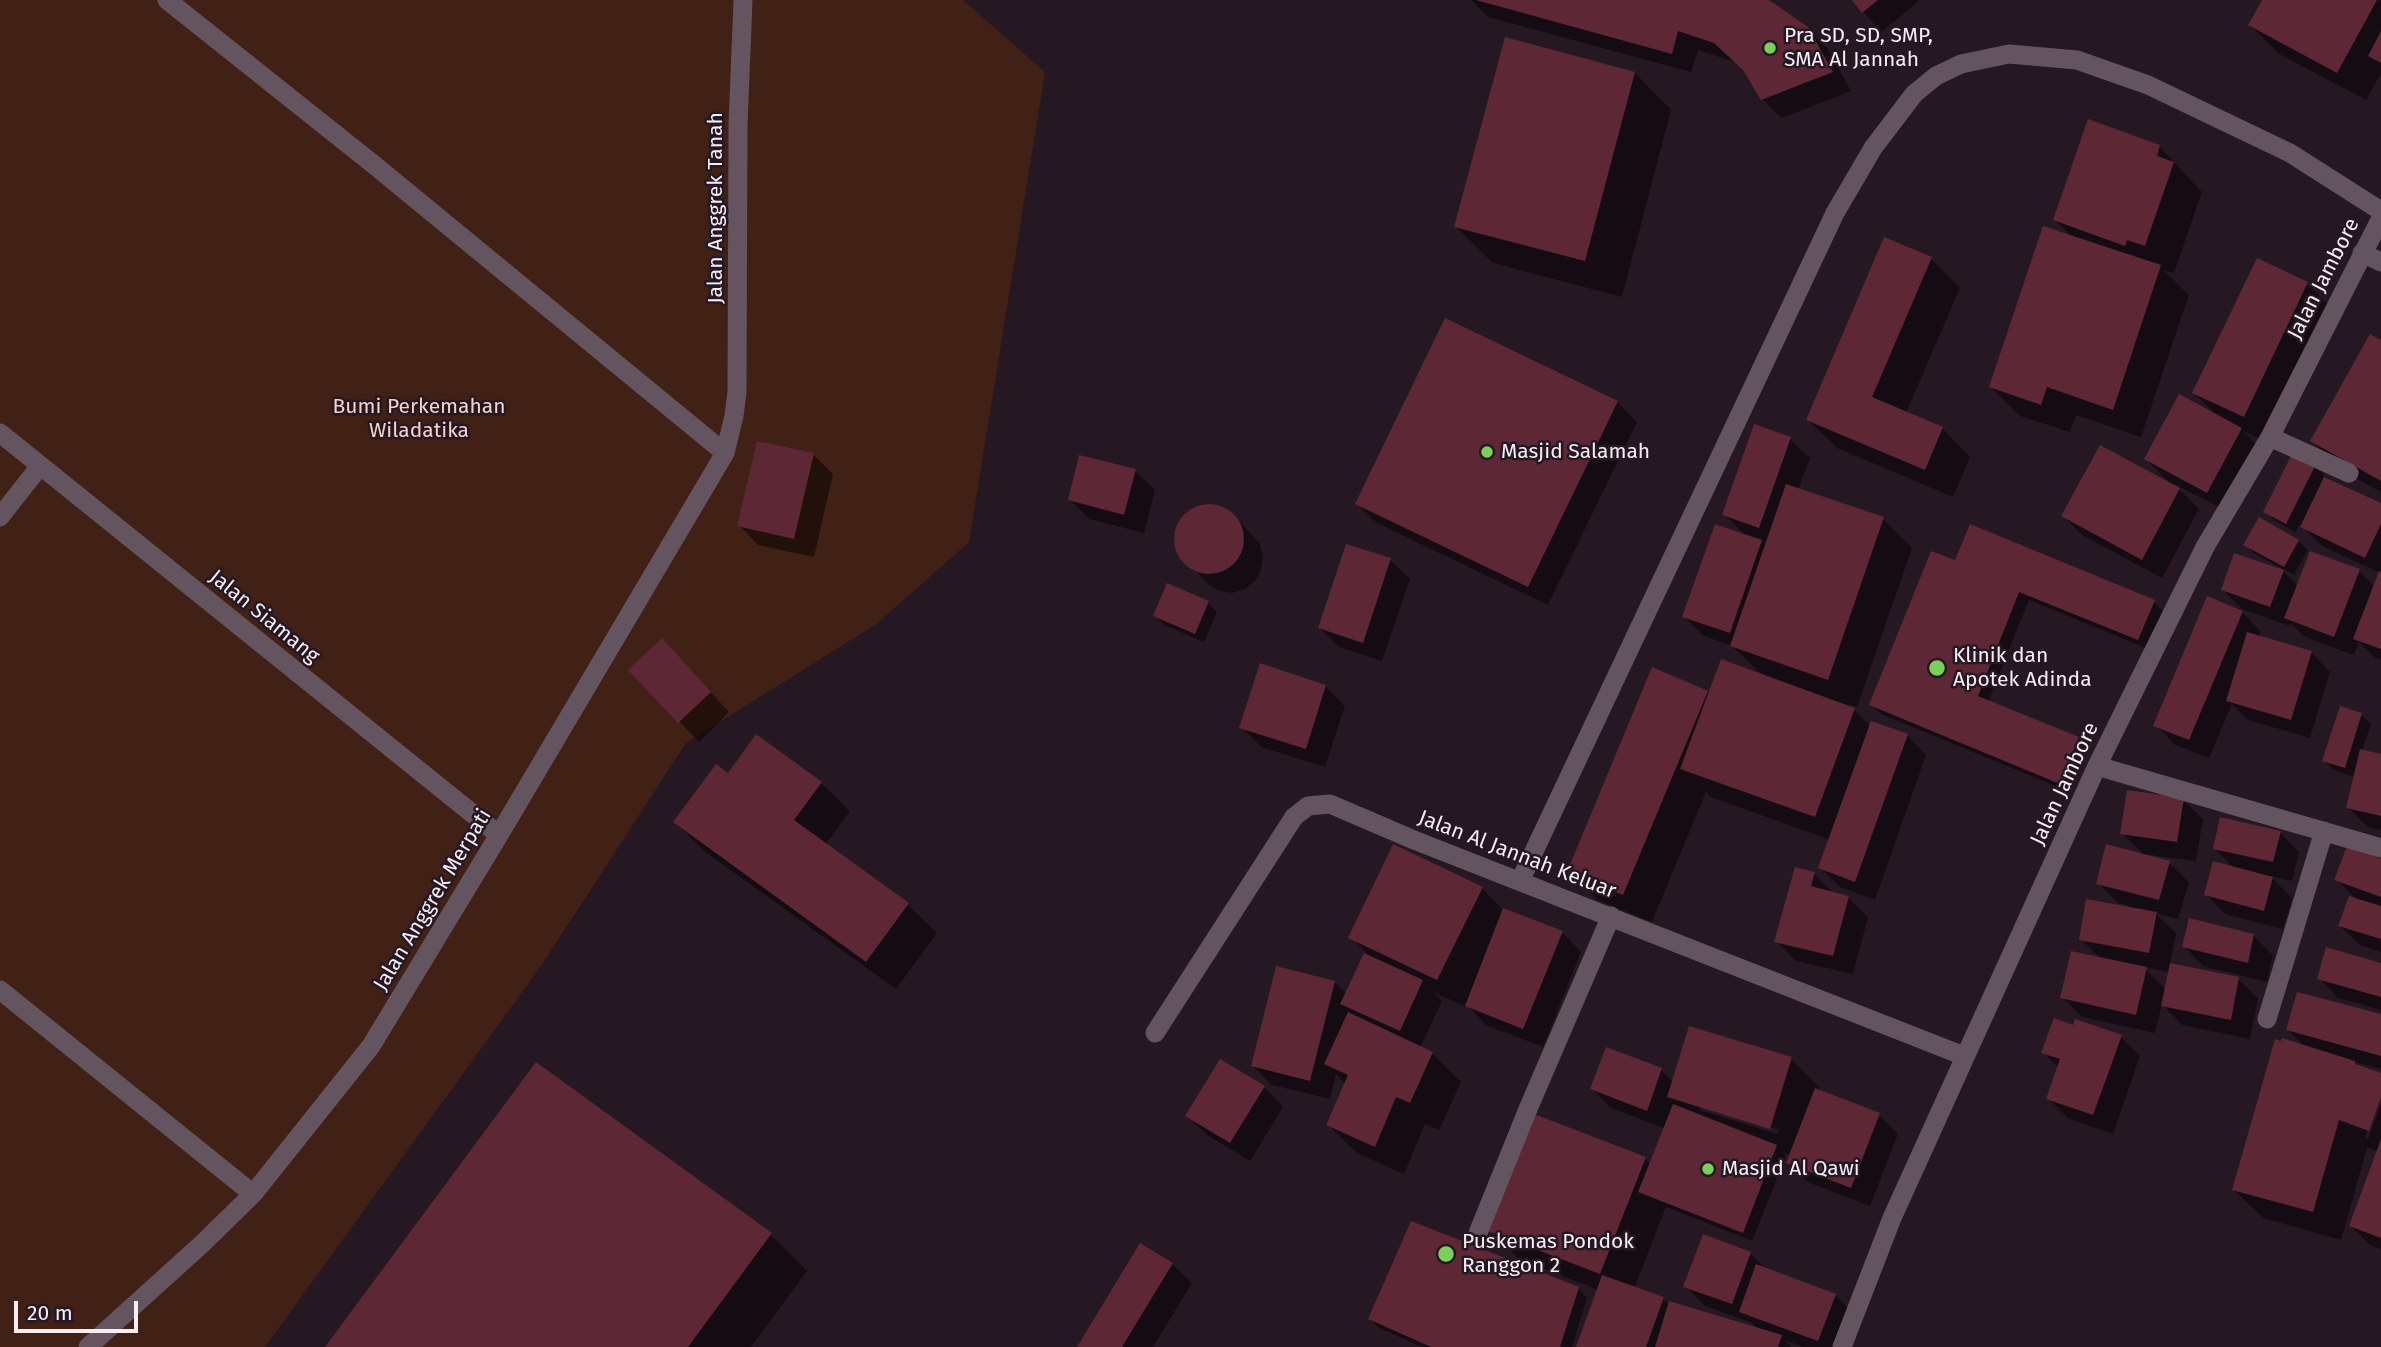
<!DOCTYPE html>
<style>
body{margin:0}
#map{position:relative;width:2381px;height:1347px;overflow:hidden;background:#261823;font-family:"Fira Sans",sans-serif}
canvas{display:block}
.scale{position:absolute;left:14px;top:1301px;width:124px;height:32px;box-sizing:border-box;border:4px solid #f7eef5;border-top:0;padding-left:9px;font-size:21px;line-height:24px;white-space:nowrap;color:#f7eef5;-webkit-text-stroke:5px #261823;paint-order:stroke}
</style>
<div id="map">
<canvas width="2381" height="1347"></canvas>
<div class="scale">20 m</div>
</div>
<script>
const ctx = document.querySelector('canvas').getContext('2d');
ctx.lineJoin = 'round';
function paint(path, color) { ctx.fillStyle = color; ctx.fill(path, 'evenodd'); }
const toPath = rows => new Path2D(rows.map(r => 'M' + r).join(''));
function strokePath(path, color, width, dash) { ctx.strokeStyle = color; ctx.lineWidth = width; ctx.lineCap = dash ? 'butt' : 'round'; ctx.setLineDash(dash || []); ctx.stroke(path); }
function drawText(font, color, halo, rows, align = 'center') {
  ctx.font = font + ' "Fira Sans",sans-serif'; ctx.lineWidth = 5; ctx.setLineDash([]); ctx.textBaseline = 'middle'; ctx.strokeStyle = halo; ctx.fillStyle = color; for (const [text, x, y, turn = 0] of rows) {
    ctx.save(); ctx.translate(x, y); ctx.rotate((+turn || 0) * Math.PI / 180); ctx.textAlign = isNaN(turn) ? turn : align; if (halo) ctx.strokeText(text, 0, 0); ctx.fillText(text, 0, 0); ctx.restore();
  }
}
const green = toPath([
 [0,0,963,0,1045,72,969,542,875,625,686,743,541,966,265,1347,0,1347]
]);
const shadow = toPath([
 [1471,0,1765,0,1807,28,1827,48,1851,91,1782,118,1762,99,1747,73,1735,62,1698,50,1691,72,1488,17],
 [1855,0,1920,0,1882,32,1863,12],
 [2264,0,2381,0,2381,73,2366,100,2279,54,2250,25],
 [1635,73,1671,110,1622,297,1493,263,1456,227],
 [2159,146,2202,192,2174,273,2163,270,2189,295,2141,437,2076,415,2070,432,2020,416,1991,387,2073,238,2055,220],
 [1885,240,1931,259,1960,288,1906,413,1942,428,1970,457,1953,497,1837,448,1808,420],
 [2257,261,2307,284,2336,313,2273,445,2243,431,2260,448,2227,511,2174,484,2199,509,2162,578,2082,535,2063,516,2171,484,2146,459,2216,415,2194,393],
 [2381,342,2381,492,2341,470,2312,441],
 [1617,402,1637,422,1548,605,1377,523,1357,504],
 [1790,439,1810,458,1798,490,1883,519,1912,548,1857,707,1848,704,1870,726,1907,735,1926,755,1875,900,1840,887,1820,867,1830,840,1711,797,1706,792,1652,922,1598,900,1569,872,1707,692,1710,695,1763,676,1732,646,1704,636,1684,617,1746,536,1724,514],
 [814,455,833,474,814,557,758,545,739,525],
 [2315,466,2324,475,2323,478,2381,505,2381,660,2375,658,2359,642,2354,655,2305,637,2291,623,2290,626,2242,609,2223,590,2282,570,2298,586,2359,571,2375,587,2380,573,2322,546,2300,524,2296,532,2275,521,2266,512],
 [1135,471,1155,490,1144,533,1089,519,1070,500],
 [1207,505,1220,507,1232,513,1260,544,1263,557,1261,570,1255,581,1245,589,1232,593,1219,591,1208,584,1179,553,1176,541,1177,528,1184,517,1194,509],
 [2298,541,2308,550,2294,575,2255,554,2246,545],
 [1390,560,1410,579,1382,661,1339,647,1320,628],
 [1956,562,2154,602,2163,611,2148,649,2029,600,1988,702,2079,739,2088,748,2070,792,1881,714,1871,705],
 [1208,603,1217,612,1204,642,1164,625,1155,615],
 [2242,612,2261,632,2259,637,2311,652,2330,672,2310,738,2248,720,2232,704,2209,758,2175,745,2156,725],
 [681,660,729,712,699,742,630,670],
 [1325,686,1345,706,1325,767,1261,747,1241,727],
 [2361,715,2371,724,2362,751,2381,755,2381,830,2368,827,2348,808,2355,777,2334,770,2324,761],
 [728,775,821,783,850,811,825,845,908,905,937,933,896,989,704,851,676,822],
 [2183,800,2203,819,2196,861,2143,854,2122,833],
 [2280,832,2299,852,2292,881,2270,876,2292,898,2283,929,2225,914,2206,894,2235,869,2215,849],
 [2381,860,2381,952,2360,945,2340,926,2357,900,2336,879],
 [2169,863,2189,882,2178,919,2155,913,2176,933,2170,965,2238,979,2258,998,2250,1039,2182,1025,2162,1004,2155,1033,2082,1017,2062,997,2101,959,2081,939,2129,909,2129,906,2118,903,2098,883],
 [2143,967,2170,972,2166,990],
 [1814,874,1834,894,1848,898,1868,917,1853,974,1796,961,1776,941],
 [1482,888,1503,910,1562,932,1581,952,1543,1047,1486,1025,1467,1005,1466,1007,1433,992,1442,1001,1420,1048,1432,1053,1461,1082,1439,1130,1425,1124,1404,1174,1357,1153,1328,1125,1346,1084,1336,1074,1330,1099,1272,1085,1253,1066,1334,982,1347,994,1366,953,1351,937],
 [2254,936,2273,955,2267,982,2203,966,2184,946],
 [2381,965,2381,1010,2338,998,2319,978],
 [2381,1016,2381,1069,2354,1062,2359,1067,2381,1075,2381,1092,2365,1138,2368,1139,2381,1103,2381,1249,2370,1245,2351,1226,2378,1151,2367,1148,2341,1240,2263,1218,2234,1190,2305,1047,2288,1030],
 [2074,1027,2121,1037,2140,1056,2113,1134,2068,1118,2048,1098,2059,1068,2043,1052],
 [1607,1049,1661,1070,1673,1082,1791,1059,1820,1088,1818,1092,1879,1115,1898,1134,1870,1206,1807,1182,1788,1163,1791,1155,1781,1152,1786,1156,1752,1241,1666,1207,1634,1289,1663,1299,1670,1306,1759,1330,1752,1323,1705,1306,1685,1286,1750,1253,1767,1270,1835,1295,1855,1315,1842,1347,1804,1347,1784,1340,1791,1347,1578,1347,1598,1290,1519,1259,1490,1230,1645,1158,1651,1165,1666,1129,1611,1108,1592,1089],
 [1700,1106,1779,1130,1777,1134,1700,1110],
 [1264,1087,1283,1107,1250,1161,1207,1135,1187,1116],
 [770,1234,807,1271,751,1347,328,1347],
 [1172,1264,1192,1283,1153,1347,1079,1347],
 [1578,1288,1587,1298,1572,1347,1422,1347,1379,1328,1370,1319]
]);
const building = toPath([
 [1476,0,1769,0,1808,27,1833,72,1761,100,1743,70,1714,43,1678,31,1672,54],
 [1852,0,1878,0,1862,13],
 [2262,0,2377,0,2337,73,2248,25],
 [2381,31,2381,63,2368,56],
 [1505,37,1635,72,1585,261,1454,227],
 [2088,119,2160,145,2157,156,2174,162,2145,246,2127,240,2125,246,2053,220],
 [2043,226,2161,265,2113,410,2047,387,2041,405,1989,387],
 [1884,237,1932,257,1872,397,1943,427,1925,470,1806,420],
 [2257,258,2308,282,2244,417,2192,393],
 [1445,318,1618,401,1528,587,1355,504],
 [2370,334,2381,340,2381,481,2310,441],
 [2179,394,2242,428,2207,493,2144,459],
 [1754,424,1791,437,1759,528,1722,515],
 [757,441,814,453,794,539,737,526],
 [2100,445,2180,488,2142,560,2061,516],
 [2293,452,2316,464,2286,524,2263,512],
 [1079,455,1136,469,1124,515,1068,500],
 [2324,477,2381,503,2381,524,2365,558,2300,527],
 [1786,484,1884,517,1828,680,1730,646],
 '1174 539a35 35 0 1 1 70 0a35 35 0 1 1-70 0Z',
 [2259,517,2299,540,2284,567,2243,545],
 [1715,524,1762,540,1730,633,1682,617],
 [1970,524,2155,600,2138,640,2019,592,1978,696,2079,737,2060,784,1869,705,1931,551,1955,560],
 [1346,544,1391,558,1363,643,1318,628],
 [2310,551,2360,569,2334,637,2284,618],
 [2234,553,2284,570,2270,607,2221,590],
 [2379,571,2381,572,2381,649,2353,639],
 [1167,583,1209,601,1195,634,1153,616],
 [2207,596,2243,611,2189,740,2153,726],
 [2247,632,2312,651,2291,720,2226,701],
 [662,638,711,692,678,723,628,670],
 [1721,659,1855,708,1815,817,1680,769],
 [1260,663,1326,685,1306,749,1239,728],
 [1652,667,1708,691,1623,895,1567,872],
 [2340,706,2362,713,2345,768,2322,761],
 [1871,721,1908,734,1855,882,1818,868],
 [756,734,822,782,794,820,909,903,866,962,673,822,716,764,728,773],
 [2360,749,2381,754,2381,816,2346,808],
 [2127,790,2184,798,2177,842,2120,834],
 [2220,817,2281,831,2273,862,2213,849],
 [1393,844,1483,887,1437,980,1348,938],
 [2106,844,2170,861,2159,900,2096,884],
 [2347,846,2381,859,2381,897,2334,880],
 [2213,861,2273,877,2264,911,2204,895],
 [1795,867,1815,872,1811,886,1849,896,1833,956,1774,942],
 [2349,896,2381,906,2381,939,2338,926],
 [2086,899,2157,912,2149,953,2079,940],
 [1503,908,1563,931,1523,1029,1465,1006],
 [2189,918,2254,934,2248,963,2182,947],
 [2326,947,2381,963,2381,997,2317,979],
 [2071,951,2147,967,2136,1015,2060,998],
 [1364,953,1423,980,1400,1031,1340,1004],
 [2170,963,2239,977,2231,1020,2161,1006],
 [1276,966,1335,981,1310,1081,1251,1066],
 [2297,992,2381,1014,2381,1056,2286,1030],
 [1348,1012,1433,1052,1410,1103,1396,1097,1375,1147,1326,1125,1348,1075,1324,1064],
 [2054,1018,2073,1025,2075,1019,2122,1035,2093,1115,2046,1099,2060,1059,2041,1053],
 [1689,1026,1792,1057,1770,1129,1667,1097],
 [2282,1038,2355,1061,2355,1064,2381,1073,2381,1097,2369,1131,2339,1120,2313,1212,2232,1190,2275,1039,2281,1041],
 [1606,1047,1662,1068,1647,1111,1590,1089],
 [1220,1059,1265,1086,1230,1143,1185,1116],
 [536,1062,772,1233,688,1347,325,1347],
 [1815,1088,1880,1113,1851,1188,1786,1163],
 [1673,1104,1777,1145,1743,1233,1638,1192],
 [1534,1114,1646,1157,1600,1274,1488,1231],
 [2381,1139,2381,1238,2349,1226],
 [1411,1221,1579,1287,1560,1347,1431,1347,1368,1319],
 [1703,1234,1751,1252,1732,1304,1683,1287],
 [1140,1243,1173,1263,1122,1347,1077,1347],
 [1756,1264,1836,1294,1818,1341,1739,1312],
 [1602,1275,1664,1297,1646,1347,1576,1347],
 [1669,1301,1782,1335,1778,1347,1655,1347]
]);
const minor = toPath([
 [167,0,373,164,725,453],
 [2362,253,2381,262],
 [0,433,499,835],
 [2270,437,2349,473],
 [0,517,40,466],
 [2097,766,2381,848],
 [1520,881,1835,213,1873,148,1914,94,1936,76,1961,64,2009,54,2077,60,2148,85,2290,153,2381,211],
 [0,990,253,1194],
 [2267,1019,2324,831],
 [1155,1033,1294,817,1308,806,1330,804,1414,840,1964,1056],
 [1478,1233,1528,1109,1611,916],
 [88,1347,203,1243,253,1194,371,1046,499,835,725,453,734,416,737,392,738,125,743,0],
 [1842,1347,1892,1218,2097,766,2205,547,2270,437,2381,218]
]);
const markers = [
 [1770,48,7,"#79d158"],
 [1487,452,7,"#79d158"],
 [1937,668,9,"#79d158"],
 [1708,1169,7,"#79d158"],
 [1446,1254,9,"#79d158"]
];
const poiNames = [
 ["Pra SD, SD, SMP,",1784,36],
 ["SMA Al Jannah",1784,60],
 ["Masjid Salamah",1501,452],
 ["Klinik dan",1953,656],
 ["Apotek Adinda",1953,680],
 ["Masjid Al Qawi",1722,1169],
 ["Puskemas Pondok",1462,1242],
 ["Ranggon 2",1462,1266]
];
const streetNames = [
 ["Jalan Anggrek Tanah",716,208,-90],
 ["Jalan Jambore",2324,279,-63],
 ["Jalan Siamang",264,617,39],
 ["Jalan Jambore",2065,784,-65],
 ["Jalan Al Jannah Keluar",1517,855,21],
 ["Jalan Anggrek Merpati",433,900,-59]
];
const parkNames = [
 ["Bumi Perkemahan",419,407],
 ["Wiladatika",419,431]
];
paint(green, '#412015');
paint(shadow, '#0007');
paint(building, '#5d2735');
strokePath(minor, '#645460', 19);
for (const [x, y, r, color] of markers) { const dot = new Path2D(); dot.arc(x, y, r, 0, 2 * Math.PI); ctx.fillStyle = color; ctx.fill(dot); strokePath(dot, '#261823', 2.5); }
drawText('21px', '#f7eef5', '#261823', poiNames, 'left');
drawText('21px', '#f7eef5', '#261823', streetNames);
drawText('21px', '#f6d2c6', '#261823', parkNames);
</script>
